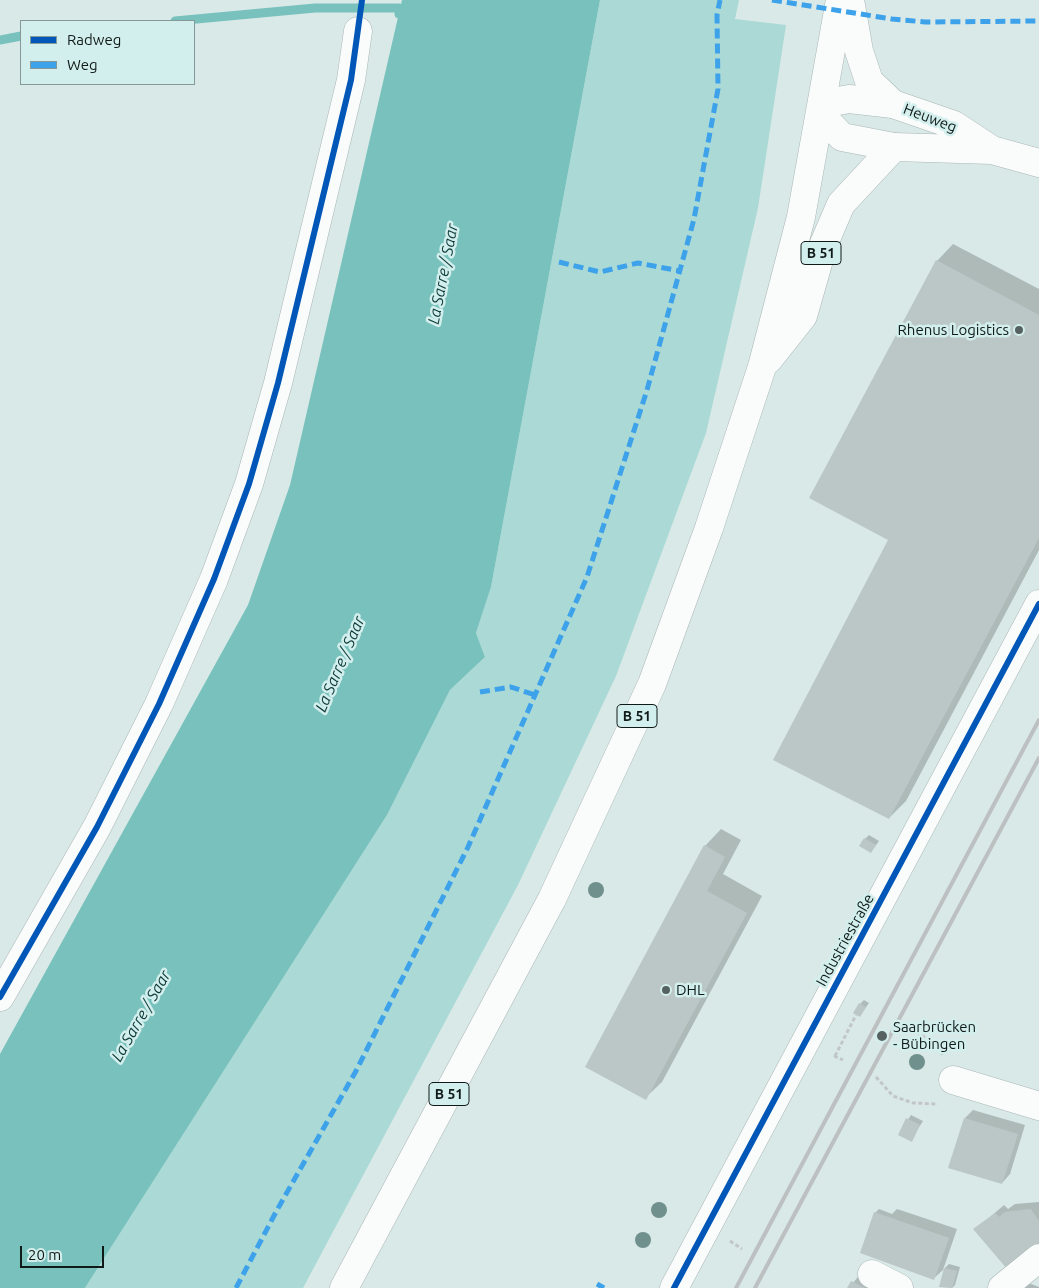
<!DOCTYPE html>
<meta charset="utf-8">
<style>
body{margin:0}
#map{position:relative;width:1039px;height:1288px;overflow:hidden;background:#d9e9e7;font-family:Ubuntu,sans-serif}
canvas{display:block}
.legend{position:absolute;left:20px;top:20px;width:175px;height:65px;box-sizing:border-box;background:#d3efed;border:1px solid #859a98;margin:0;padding:6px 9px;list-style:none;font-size:15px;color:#101a19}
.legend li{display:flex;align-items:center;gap:10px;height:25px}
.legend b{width:25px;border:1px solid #859a98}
.scale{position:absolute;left:20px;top:1246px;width:84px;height:22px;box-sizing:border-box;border:2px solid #101a19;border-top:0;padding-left:6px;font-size:15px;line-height:18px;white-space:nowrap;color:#101a19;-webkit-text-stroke:4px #d3efed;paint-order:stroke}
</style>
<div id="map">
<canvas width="1039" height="1288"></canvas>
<ul class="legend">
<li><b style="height:6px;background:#0057b8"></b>Radweg</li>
<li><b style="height:6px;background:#3da2ea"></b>Weg</li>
</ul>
<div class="scale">20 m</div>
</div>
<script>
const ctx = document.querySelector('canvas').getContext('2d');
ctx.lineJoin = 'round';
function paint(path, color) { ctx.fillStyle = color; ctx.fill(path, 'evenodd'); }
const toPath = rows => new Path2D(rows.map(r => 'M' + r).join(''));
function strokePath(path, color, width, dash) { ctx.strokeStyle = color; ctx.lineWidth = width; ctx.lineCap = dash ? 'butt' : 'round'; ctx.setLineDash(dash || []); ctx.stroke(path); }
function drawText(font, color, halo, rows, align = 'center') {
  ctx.font = font + ' Ubuntu,sans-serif'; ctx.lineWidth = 5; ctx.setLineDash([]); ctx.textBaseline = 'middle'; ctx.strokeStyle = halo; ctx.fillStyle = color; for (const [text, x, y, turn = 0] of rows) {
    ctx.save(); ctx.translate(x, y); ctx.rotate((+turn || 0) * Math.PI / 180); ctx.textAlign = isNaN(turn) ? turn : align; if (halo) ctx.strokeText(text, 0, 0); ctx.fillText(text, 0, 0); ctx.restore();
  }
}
const green = toPath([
 [600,0,739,0,735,19,786,25,758,208,706,433,616,676,518,885,303,1288,85,1288,387,815,450,690,485,657,476,633,491,587]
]);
const water = toPath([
 [402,0,600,0,491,587,476,633,485,657,450,690,387,815,85,1288,0,1288,0,1054,248,605,290,485]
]);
const shadow = toPath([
 [953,244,1039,289,1039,550,906,801,889,818,890,540,810,497,937,261],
 [721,829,741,840,723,874,762,896,662,1082,645,1098,705,846],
 [869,835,879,841,871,852,865,839],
 [864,1000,869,1003,860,1016,860,1004],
 [973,1110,1025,1125,1010,1174,1002,1183,965,1118],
 [911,1115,923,1121,911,1140,899,1134],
 [1039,1202,1039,1243,975,1230,1004,1205,1008,1209,1015,1204],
 [879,1209,892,1214,897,1209,957,1229,943,1270,934,1278,875,1213],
 [949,1264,960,1267,955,1285,952,1288,941,1286,945,1268],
 [861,1273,877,1288,849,1288],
 [1026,1282,1039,1287,1039,1288,1019,1288]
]);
const stream = toPath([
 [175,21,315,8,399,8,399,14,411,15],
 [0,40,21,36]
]);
const building = toPath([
 [936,260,1039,315,1039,538,889,819,773,760,888,540,809,498],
 [864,838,876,845,871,853,859,846],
 [704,845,725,857,707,891,747,913,646,1100,585,1067],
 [859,1003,866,1007,860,1017,853,1013],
 [906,1118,920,1125,912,1142,898,1135],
 [964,1118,1018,1134,1002,1184,948,1168],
 [1031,1209,1039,1221,1039,1245,1008,1270,973,1229,995,1213,999,1217,1005,1212],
 [874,1212,949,1238,934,1280,860,1253],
 [944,1268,957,1271,952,1288,939,1287],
 [851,1281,865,1288,847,1288]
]);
const path = toPath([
 [916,1032,938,1045,943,1056],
 [834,1056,843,1060],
 [835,1056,856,1015],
 [876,1077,893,1096,913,1103,938,1104],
 [730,1241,742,1249]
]);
const minor = toPath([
 [893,104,954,125,992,150],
 [894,147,992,150,1039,163],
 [0,997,97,827,159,704,214,579,249,484,278,383,351,80,358,31],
 [953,1080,1039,1106],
 [872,1274,899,1288],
 [674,1288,1039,604],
 [1002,1288,1039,1258]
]);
const major = toPath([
 [850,0,859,51,869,81,893,104],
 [822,104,849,99,893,104],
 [768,360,803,316,823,246,841,204,894,147,842,137,820,114],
 [344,1288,552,899,652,684,709,528,762,367,801,217,840,0]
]);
const rail = toPath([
 [736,1288,1039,720],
 [755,1288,1039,758]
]);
const quiet = toPath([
 [772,0,892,19,925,22,1039,21],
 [559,262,600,272,638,263,680,271],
 [480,692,511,687,535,695],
 [597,1284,604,1288],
 [236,1288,277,1210,356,1071,468,847,587,577,647,390,694,219,718,89,717,15,720,0]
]);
const cycleway = toPath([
 [0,997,97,827,159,704,214,579,249,484,278,383,351,80,362,0],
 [674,1288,1039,604]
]);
const trees = [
 [596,890],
 [917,1062],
 [659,1210],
 [643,1240]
];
const markers = [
 [1019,330,5,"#566261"],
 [666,990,5,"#566261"],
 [882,1036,6,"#566261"]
];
const shields = [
 [821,253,40],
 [637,716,40],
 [449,1094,40]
];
const shieldNames = [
 ["B 51",821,253],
 ["B 51",637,716],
 ["B 51",449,1094]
];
const streetNames = [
 ["Heuweg",930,118,21],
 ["Industriestraße",845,940,-61]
];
const poiNames = [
 ["Rhenus Logistics",1009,330,"right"],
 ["DHL",676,990],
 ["Saarbrücken",893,1027],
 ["- Bübingen",893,1044]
];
const waterNames = [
 ["La Sarre / Saar",443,274,-79],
 ["La Sarre / Saar",340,664,-67],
 ["La Sarre / Saar",141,1016,-60]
];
paint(green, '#abdad6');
paint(water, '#78c1bc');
paint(shadow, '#0003');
strokePath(stream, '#78c1bc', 9);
paint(building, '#bbc7c6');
strokePath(minor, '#aab6b5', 29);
strokePath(major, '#aab6b5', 29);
strokePath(path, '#c1c7c6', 3, [4, 2.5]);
strokePath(minor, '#f9fcfb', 28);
strokePath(major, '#f9fcfb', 28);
strokePath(rail, '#bcc0c0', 4);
strokePath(quiet, '#3da2ea', 5, [10, 5]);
strokePath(cycleway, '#0057b8', 6);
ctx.fillStyle = '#70908e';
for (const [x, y] of trees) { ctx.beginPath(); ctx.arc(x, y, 8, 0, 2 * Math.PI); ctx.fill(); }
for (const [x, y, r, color] of markers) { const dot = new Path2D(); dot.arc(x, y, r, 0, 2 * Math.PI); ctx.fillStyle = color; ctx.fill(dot); strokePath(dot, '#d3efed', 2); }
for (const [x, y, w] of shields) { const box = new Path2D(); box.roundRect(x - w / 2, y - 11.5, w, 23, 4); ctx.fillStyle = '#d3efed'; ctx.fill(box); strokePath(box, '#101a19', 1); }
drawText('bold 14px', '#101a19', null, shieldNames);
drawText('15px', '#101a19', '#d3efed', streetNames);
drawText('15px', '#101a19', '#d3efed', poiNames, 'left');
drawText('italic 16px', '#0d3b39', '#d3efed', waterNames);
</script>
